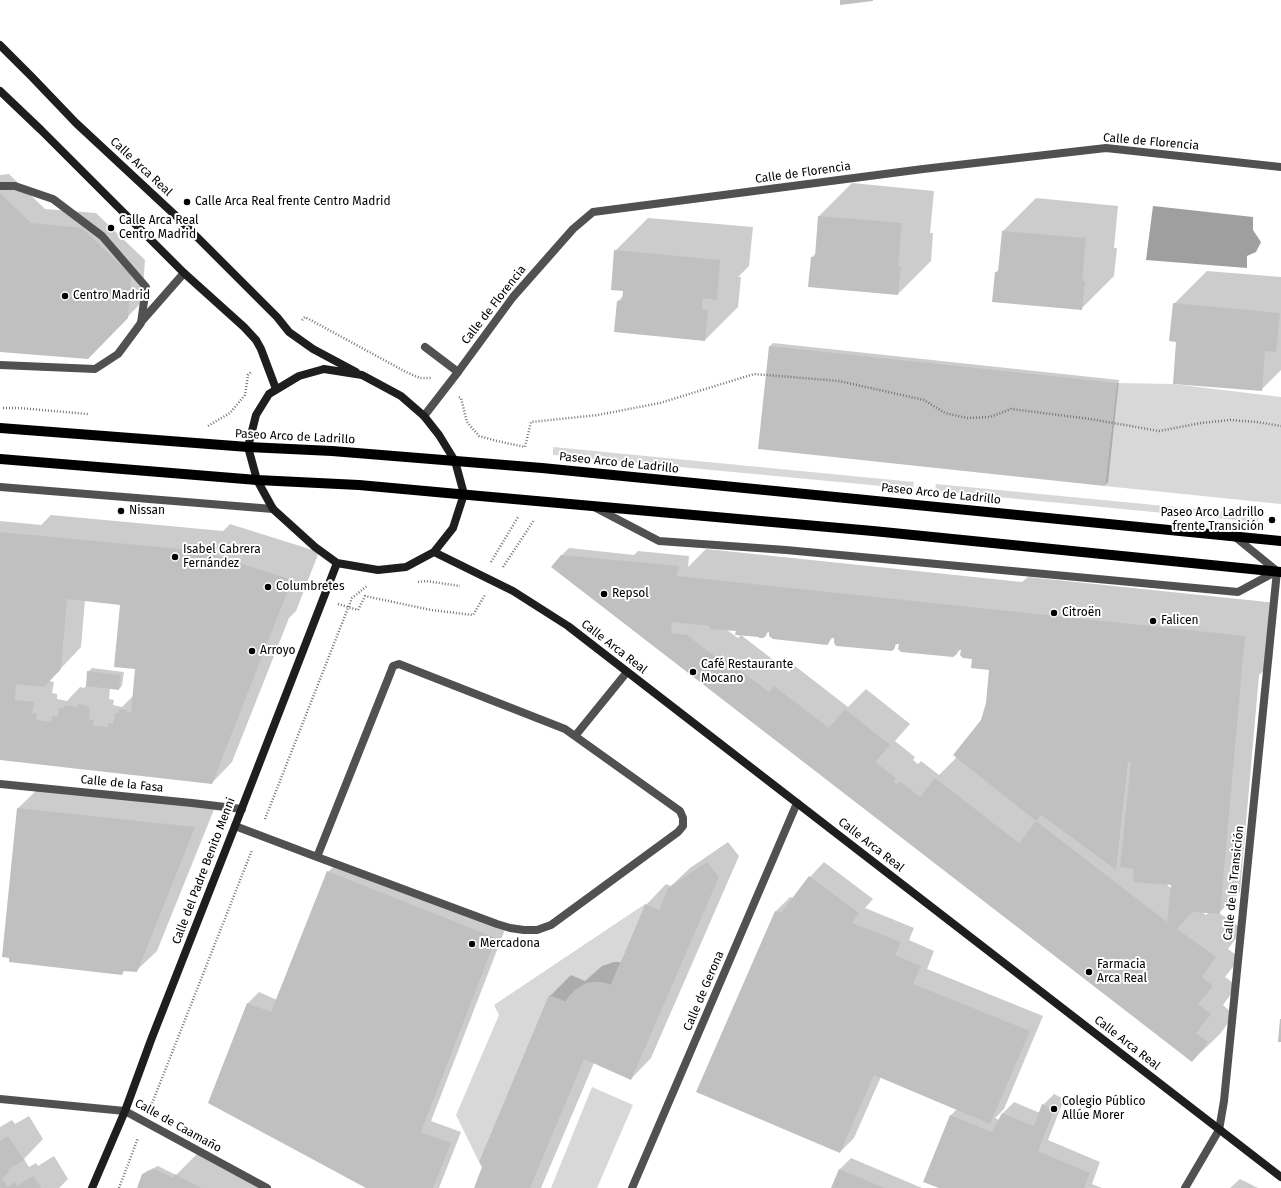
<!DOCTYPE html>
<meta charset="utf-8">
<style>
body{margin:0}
canvas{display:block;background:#fff}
</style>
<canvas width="1281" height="1188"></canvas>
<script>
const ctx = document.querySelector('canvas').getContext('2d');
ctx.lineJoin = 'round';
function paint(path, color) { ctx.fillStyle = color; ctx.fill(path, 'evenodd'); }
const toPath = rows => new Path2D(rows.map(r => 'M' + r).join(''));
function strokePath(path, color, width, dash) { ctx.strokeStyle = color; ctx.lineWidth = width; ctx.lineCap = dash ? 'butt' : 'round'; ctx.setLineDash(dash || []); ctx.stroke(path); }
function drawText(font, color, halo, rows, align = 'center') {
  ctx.font = font + ' "Fira Sans",sans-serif'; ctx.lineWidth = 4; ctx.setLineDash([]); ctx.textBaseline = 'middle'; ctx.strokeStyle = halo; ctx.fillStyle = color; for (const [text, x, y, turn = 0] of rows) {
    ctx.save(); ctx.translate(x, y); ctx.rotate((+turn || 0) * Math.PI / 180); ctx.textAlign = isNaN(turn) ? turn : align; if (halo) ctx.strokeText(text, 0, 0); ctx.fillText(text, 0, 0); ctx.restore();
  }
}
const green = toPath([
 [1117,383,1173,384,1281,397,1281,504,1105,486],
 [553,447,914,482,913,489,553,455],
 [936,484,1259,515,1258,522,935,491],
 [645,904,611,985,601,982,587,983,575,990,568,998,479,1162,456,1115,499,1015,494,1005],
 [592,1087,633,1105,597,1188,551,1188]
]);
const water = toPath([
 [1153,206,1253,217,1253,230,1261,242,1256,252,1247,256,1247,268,1146,260]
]);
const shadow = toPath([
 [9,174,45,209,96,213,145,260,142,302,102,343,0,351,0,175],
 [852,183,934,191,930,233,933,233,931,261,898,294,812,257,816,253,819,216],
 [1036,198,1118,206,1114,248,1117,248,1114,276,1081,309,996,272,1000,269,1003,231],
 [648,218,753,227,749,266,738,277,741,277,738,307,705,340,618,301,624,295,615,251],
 [1207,271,1281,277,1281,370,1261,390,1178,341,1174,304],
 [773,343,1119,380,1108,482,1105,485,770,346],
 [51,515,223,531,230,524,319,552,296,611,289,618,232,762,212,783,0,759,0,521,41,525],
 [85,600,121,604,137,668,134,695,122,707,113,705,114,700,109,699,110,688,119,689,122,686,124,672,92,668,88,672,87,685,84,688,80,687,67,701,57,699,57,694,52,693,54,682,49,681,81,647],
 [569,548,634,555,638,551,689,556,688,567,706,549,1022,582,1028,577,1277,603,1272,663,1259,675,1240,892,1219,913,1243,929,1228,949,1240,958,1225,977,1237,986,1223,1005,1234,1015,1220,1034,1192,1061,561,556],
 [727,630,737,630,763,637,771,630,829,642,833,637,891,650,900,641,956,654,961,649,962,649,973,658,990,667,987,703,982,720,957,757,939,775,921,761,918,764,913,760,915,757,895,741,910,724,866,689,848,707,795,666,789,672,741,635,738,638],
 [1165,883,1172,884,1172,889],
 [1201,911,1209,912,1206,915],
 [39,788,215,807,157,951,136,971,125,970,122,974,10,958,18,808],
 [728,842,739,856,651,1058,631,1079,594,1063,541,1188,475,1188,550,996,571,975,585,981,602,966,614,962,622,962,646,905,666,884,671,886,690,868],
 [339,861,506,927,431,1121,461,1132,439,1188,368,1188,209,1103,248,1003,259,992,277,1000,328,872],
 [824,862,873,899,865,908,914,928,909,940,934,951,927,969,1043,1016,1004,1109,995,1118,999,1120,1003,1113,1014,1102,1040,1113,1043,1105,1054,1094,1064,1099,1048,1140,1100,1162,1092,1184,1102,1188,942,1188,925,1181,951,1115,957,1109,881,1077,854,1138,840,1152,776,911,790,897,793,898,810,877],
 [29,1116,43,1139,24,1159,29,1167,36,1163,38,1166,54,1156,68,1179,59,1188,0,1188,0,1127,12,1120,15,1124],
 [197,1154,260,1188,138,1188,143,1175,147,1171,158,1166,176,1175],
 [851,1158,922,1188,832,1188,840,1169],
 [1240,1179,1258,1188,1230,1188]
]);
const building = toPath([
 [840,0,873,0,873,1,840,5],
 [0,193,31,223,82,228,131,275,128,318,88,359,0,352],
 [818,216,902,223,898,266,901,266,898,295,808,287,811,257,815,257],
 [1002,231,1086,238,1082,281,1085,281,1082,310,992,302,995,272,998,272],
 [614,250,720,260,717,300,703,298,702,309,708,310,705,341,614,332,617,301,622,301,623,291,611,290],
 [1173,303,1280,313,1276,352,1265,351,1262,391,1173,384,1176,342,1169,341],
 [769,346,1117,383,1105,486,758,449],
 [0,532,202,551,292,580,212,784,0,760],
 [67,599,120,605,114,667,135,669,131,713,127,712,127,710,119,709,119,713,115,713,113,724,108,723,108,727,93,726,94,720,89,720,90,709,86,705,78,704,77,707,65,705,64,708,59,707,58,717,52,716,51,722,36,720,37,714,32,713,34,702,15,700,16,684,44,687,61,669],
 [561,555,679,566,677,576,1245,636,1220,914,1192,912,1177,929,1216,957,1202,977,1213,986,1198,1004,1211,1014,1196,1033,1208,1042,1192,1062,551,567],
 [672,622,709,626,709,629,736,631,735,635,759,637,759,638,763,638,766,636,767,631,769,632,769,636,773,639,827,645,829,643,830,638,834,638,834,643,836,646,892,651,895,648,895,644,899,644,898,649,901,652,953,657,957,654,957,650,961,650,960,655,963,658,972,659,971,668,989,670,986,703,981,720,953,755,1036,821,1019,843,935,778,920,797,900,781,897,785,893,781,896,778,875,762,890,745,845,709,829,728,774,686,769,692,720,655,717,658,687,635,671,633],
 [1128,762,1131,762,1120,867,1134,869,1133,882,1171,885,1167,922,1036,821,1041,815,1116,870],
 [87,671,121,675,119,690,86,686],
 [17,808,195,827,137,972,123,971,122,975,9,962,9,958,2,957],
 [707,862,719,877,631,1080,584,1059,530,1188,474,1188,482,1167,479,1162,549,995,567,1002,568,999,575,990,587,983,601,982,611,985,645,904,659,910,668,888],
 [327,871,496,938,421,1132,451,1143,433,1188,366,1188,208,1103,247,1003,271,1012],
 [809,876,859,913,852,923,901,942,895,955,921,966,913,984,1030,1031,990,1124,874,1075,840,1153,696,1092,775,911,781,913],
 [1280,1019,1281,1019,1281,1042,1278,1042],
 [1042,1104,1054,1110,1038,1151,1090,1173,1084,1188,939,1188,923,1182,950,1115,992,1132,1002,1113,1034,1126],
 [8,1136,24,1160,8,1170,9,1173,2,1178,8,1187,15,1182,17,1186,33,1176,41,1188,0,1188,0,1141],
 [154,1169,174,1178,175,1174,201,1188,137,1188,142,1174],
 [839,1169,885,1188,831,1188]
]);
const path = toPath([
 [302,320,305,317,406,372,420,378,432,378],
 [459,397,461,398,467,422,479,436,497,441,525,447,531,422,598,415,660,403,754,374,839,381,924,400,945,413,967,418,990,417,1011,409,1090,419,1159,431,1201,423,1230,420,1257,422,1281,426],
 [3,408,18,408,88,414],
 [208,426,230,413,245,395,248,375,251,372],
 [491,562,518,517],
 [503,567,534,520],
 [418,582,426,581,460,586],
 [338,604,358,610,365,596,431,610,473,615,485,595],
 [265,819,352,598,367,586],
 [151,1106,252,850],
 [119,1188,138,1138]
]);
const lane = toPath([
 [0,186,15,186,53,199,102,236,146,287,141,323,118,354,95,369,0,365],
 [141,322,184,273],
 [425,347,458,372],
 [0,487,273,509],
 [594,507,659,541,786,550,1238,592,1277,571],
 [575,736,627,672],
 [235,826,317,857,497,924,510,928,524,930,537,930,551,925,678,832,683,826,683,818,680,811,565,729,399,664,393,666,390,674,317,857]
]);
const street = toPath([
 [424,416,458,372,513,297,573,229,593,212,923,169,1106,148,1281,167],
 [0,784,192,803,242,809],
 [0,1099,125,1111,267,1188],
 [632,1188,797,803],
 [1185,1188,1219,1130,1224,1101,1277,571,1234,536]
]);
const secondary = toPath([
 [0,45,31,76,76,123,176,216,277,317,289,332,313,349,356,372],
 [0,91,41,130,184,273,244,327,256,340,261,349,276,389],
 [324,369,362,375,401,396,424,416,439,435,455,461,464,494,453,528,434,552,406,567,378,570,337,563,315,547,273,509,257,480,248,447,256,415,269,394,299,376,324,369],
 [434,552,513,591,568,626,1281,1177],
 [92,1188,125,1111,151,1040,235,826,337,563]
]);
const primary = toPath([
 [0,428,248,447,332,451,542,468,1281,541],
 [0,459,257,480,359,485,480,496,873,531,1281,572]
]);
const markers = [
 [187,202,4,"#000"],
 [111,228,4,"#000"],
 [65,296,4,"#000"],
 [121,511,4,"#000"],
 [1272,520,4,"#000"],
 [175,557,4,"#000"],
 [268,587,4,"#000"],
 [604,594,4,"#000"],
 [1054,613,4,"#000"],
 [1153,621,4,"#000"],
 [252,651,4,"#000"],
 [693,672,4,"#000"],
 [472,944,4,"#000"],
 [1089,972,4,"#000"],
 [1054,1109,4,"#000"]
];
const streetNames = [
 ["Calle de Florencia",1151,142,5],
 ["Calle Arca Real",141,167,43],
 ["Calle de Florencia",803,173,-8],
 ["Calle de Florencia",494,305,-52],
 ["Paseo Arco de Ladrillo",295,437,3],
 ["Paseo Arco de Ladrillo",619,463,6],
 ["Paseo Arco de Ladrillo",941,494,6],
 ["Calle Arca Real",614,647,38],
 ["Calle de la Fasa",122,784,6],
 ["Calle Arca Real",871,845,38],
 ["Calle del Padre Benito Menni",204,871,-69],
 ["Calle de la Transición",1234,883,-84],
 ["Calle de Gerona",704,991,-67],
 ["Calle Arca Real",1127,1043,38],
 ["Calle de Caamaño",178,1126,29]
];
const poiNames = [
 ["Calle Arca Real frente Centro Madrid",195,202],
 ["Calle Arca Real",119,221],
 ["Centro Madrid",119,235],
 ["Centro Madrid",73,296],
 ["Nissan",129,511],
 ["Paseo Arco Ladrillo",1264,513,"right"],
 ["frente Transición",1264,527,"right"],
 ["Isabel Cabrera",183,550],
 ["Fernández",183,564],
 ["Columbretes",276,587],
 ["Repsol",612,594],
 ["Citroën",1062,613],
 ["Falicen",1161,621],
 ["Arroyo",260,651],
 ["Café Restaurante",701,665],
 ["Mocano",701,679],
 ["Mercadona",480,944],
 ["Farmacia",1097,965],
 ["Arca Real",1097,979],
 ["Colegio Público",1062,1102],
 ["Allúe Morer",1062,1116]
];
paint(green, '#d8d8d8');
paint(water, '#9f9f9f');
paint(shadow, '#0003');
paint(building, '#c0c0c0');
strokePath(path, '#737373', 2.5, [1, 2]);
strokePath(lane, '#515151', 8);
strokePath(street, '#515151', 8);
strokePath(secondary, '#1e1e1e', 8);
strokePath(primary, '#000', 10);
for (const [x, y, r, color] of markers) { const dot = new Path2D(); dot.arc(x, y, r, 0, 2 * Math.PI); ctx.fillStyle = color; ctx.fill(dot); strokePath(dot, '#fff', 1.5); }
drawText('12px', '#000', '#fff', streetNames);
drawText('12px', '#000', '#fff', poiNames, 'left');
</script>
